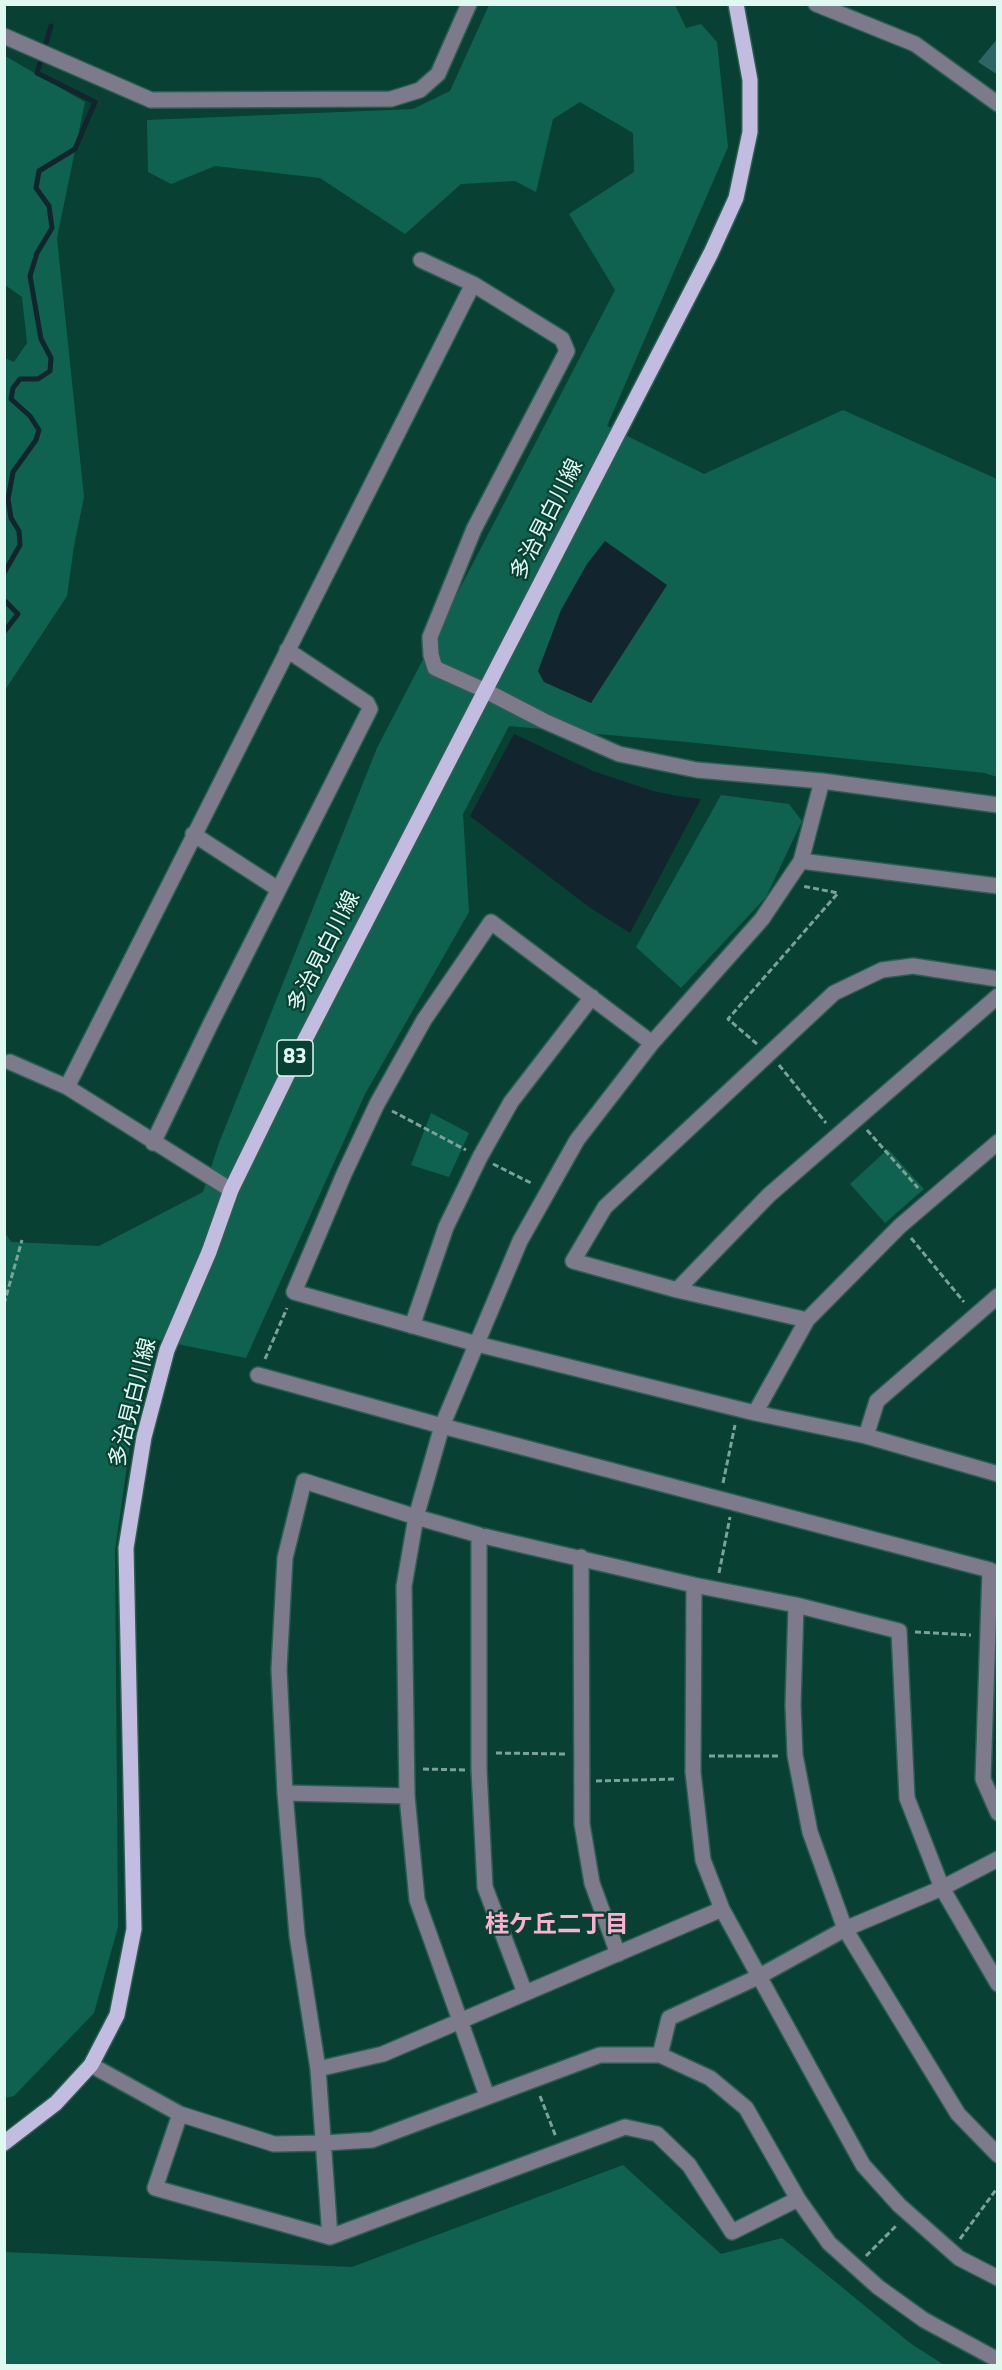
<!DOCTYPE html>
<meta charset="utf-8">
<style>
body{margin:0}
#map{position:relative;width:1002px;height:2370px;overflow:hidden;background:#094034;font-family:"Titillium Web",sans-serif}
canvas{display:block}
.frame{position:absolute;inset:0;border:6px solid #dff9f0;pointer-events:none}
</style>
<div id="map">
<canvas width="1002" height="2370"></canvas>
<div class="frame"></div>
</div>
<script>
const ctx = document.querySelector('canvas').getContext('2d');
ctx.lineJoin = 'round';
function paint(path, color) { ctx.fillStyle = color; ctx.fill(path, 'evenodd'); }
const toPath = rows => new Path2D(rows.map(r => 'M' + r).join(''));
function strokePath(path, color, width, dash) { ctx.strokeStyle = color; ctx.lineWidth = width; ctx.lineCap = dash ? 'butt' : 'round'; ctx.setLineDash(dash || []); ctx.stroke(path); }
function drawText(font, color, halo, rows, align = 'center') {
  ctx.font = font + ' "Titillium Web","Noto Sans JP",sans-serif'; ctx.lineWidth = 4.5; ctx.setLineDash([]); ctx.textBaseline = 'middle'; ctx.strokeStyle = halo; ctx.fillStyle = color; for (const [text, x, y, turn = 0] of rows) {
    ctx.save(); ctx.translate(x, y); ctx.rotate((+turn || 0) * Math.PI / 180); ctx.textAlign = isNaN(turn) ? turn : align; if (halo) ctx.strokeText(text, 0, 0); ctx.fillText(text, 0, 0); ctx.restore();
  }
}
const green = toPath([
 [489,5,675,5,686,28,701,24,717,42,728,147,607,426,704,474,843,410,997,479,997,777,985,773,687,742,509,726,463,814,469,912,365,1094,246,1358,158,1340,130,1445,115,1550,118,1927,94,2013,14,2096,5,2098,4,1231,11,1242,99,1246,203,1192,219,1143,377,748,615,290,569,214,634,172,633,133,580,102,553,119,536,192,515,181,461,184,405,234,320,178,215,166,171,184,148,172,147,120,413,109,450,91],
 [5,56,85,102,57,238,84,497,74,546,67,596,5,690,5,358,14,362,27,343,22,297,5,285],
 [721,795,789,804,802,821,766,897,681,988,636,947],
 [431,1113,469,1133,449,1177,411,1165],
 [888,1149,924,1189,885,1223,850,1184],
 [623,2165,721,2254,782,2238,910,2343,944,2365,5,2365,5,2252,352,2267]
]);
const water = toPath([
 [605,541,667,585,591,703,544,682,538,671,561,610,587,564],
 [514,734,593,771,653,791,677,796,701,799,630,933,589,907,470,816]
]);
const stream = toPath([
 [4,573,20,545,19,531,11,518,8,499,13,472,36,440,39,430,30,416,11,399,13,388,20,379,38,379,50,371,51,358,41,339,30,276,37,253,52,228,49,206,36,188,39,171,75,149,95,102,37,73,51,26],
 [4,600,18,614,4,632]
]);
const building = toPath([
 [998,38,998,75,978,62]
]);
const path = toPath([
 [757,1044,728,1019,838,893,802,886],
 [779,1065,826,1123],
 [392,1111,466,1150],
 [867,1130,918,1188],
 [493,1164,533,1184],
 [911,1238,964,1302],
 [4,1304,22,1240],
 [265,1359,287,1308],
 [723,1483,735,1425],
 [719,1573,730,1517],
 [915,1632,971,1635],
 [496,1753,565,1754],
 [709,1756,781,1756],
 [423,1769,465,1770],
 [596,1781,676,1779],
 [540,2096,556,2137],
 [960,2239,998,2187],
 [866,2256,897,2225]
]);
const minor = toPath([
 [816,4,915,44,998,104],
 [4,36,151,100,391,99,420,90,438,74,469,4],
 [421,260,473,284,562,339,567,351,474,529,430,637,431,655,435,668,486,691,544,721,619,754,697,770,822,781,998,805],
 [193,834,278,889],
 [801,861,998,886],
 [652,1043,491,922,424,1020,377,1104,344,1174,294,1292,477,1344,755,1413,866,1436,998,1474],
 [10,1062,67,1087,231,1190],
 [67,1087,473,284],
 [153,1143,211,1023,370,709,367,703,287,650],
 [677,1290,769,1195,998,996],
 [807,1320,677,1290,573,1261,605,1207,834,993,882,970,913,966,998,979],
 [412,1326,446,1227,480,1157,511,1102,592,997],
 [258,1375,442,1426,990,1570,983,1779,998,1813],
 [755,1413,807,1320,900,1226,998,1142],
 [866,1436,877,1401,998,1296],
 [479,1535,479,1770,485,1887,525,1993],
 [581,1557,582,1824,592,1883,618,1954],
 [694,1585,693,1772,703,1860,722,1909,863,2165,899,2205,959,2258,998,2278],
 [796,1605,793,1705,795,1755,810,1832,845,1929,958,2114,998,2155],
 [285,1793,407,1796],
 [660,2055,669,2018,758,1977,845,1929,942,1888,998,1859],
 [91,2065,180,2114,274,2144,324,2143,372,2140,600,2055,660,2055,710,2078,746,2108,798,2199,829,2243,878,2287,924,2320,998,2360],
 [318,2069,383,2054,722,1909],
 [487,2096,417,1900,407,1796,404,1586,416,1517,442,1426,520,1241,577,1140,652,1043,762,919,801,861,822,781],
 [180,2114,155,2188,330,2237,625,2127,657,2134,689,2165,732,2232,798,2199],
 [330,2237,318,2069,297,1935,285,1793,279,1669,285,1558,304,1481,416,1517,479,1535,694,1585,796,1605,899,1631,907,1798,942,1888,998,1984]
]);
const major = toPath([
 [4,2143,56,2103,91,2065,117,2015,134,1929,126,1548,144,1437,167,1350,209,1252,231,1190,295,1059,711,253,736,198,750,132,750,80,736,4]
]);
const shields = [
 [295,1058,36]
];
const shieldNames = [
 ["83",295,1058]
];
const streetNames = [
 ["多治見白川線",548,520,-63],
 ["多治見白川線",325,952,-63],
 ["多治見白川線",134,1403,-76]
];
const neighbourhoodNames = [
 ["桂ケ丘二丁目",557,1926]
];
paint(green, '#106250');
paint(water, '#12242d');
strokePath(stream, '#12242d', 5);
paint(building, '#2d6564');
strokePath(minor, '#2b5e52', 18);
strokePath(major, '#2b5e52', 18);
strokePath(path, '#7ba298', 3, [6, 3]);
strokePath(minor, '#7d7a8b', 15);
strokePath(major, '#c2bce0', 15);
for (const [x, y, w] of shields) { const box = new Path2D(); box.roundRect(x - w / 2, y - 18, w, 36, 4.5); ctx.fillStyle = '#094034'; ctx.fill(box); strokePath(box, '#dff9f0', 1.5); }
drawText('bold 21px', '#dff9f0', null, shieldNames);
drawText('22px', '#dff9f0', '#094034', streetNames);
drawText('bold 24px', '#ffb0d0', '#094034', neighbourhoodNames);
</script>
